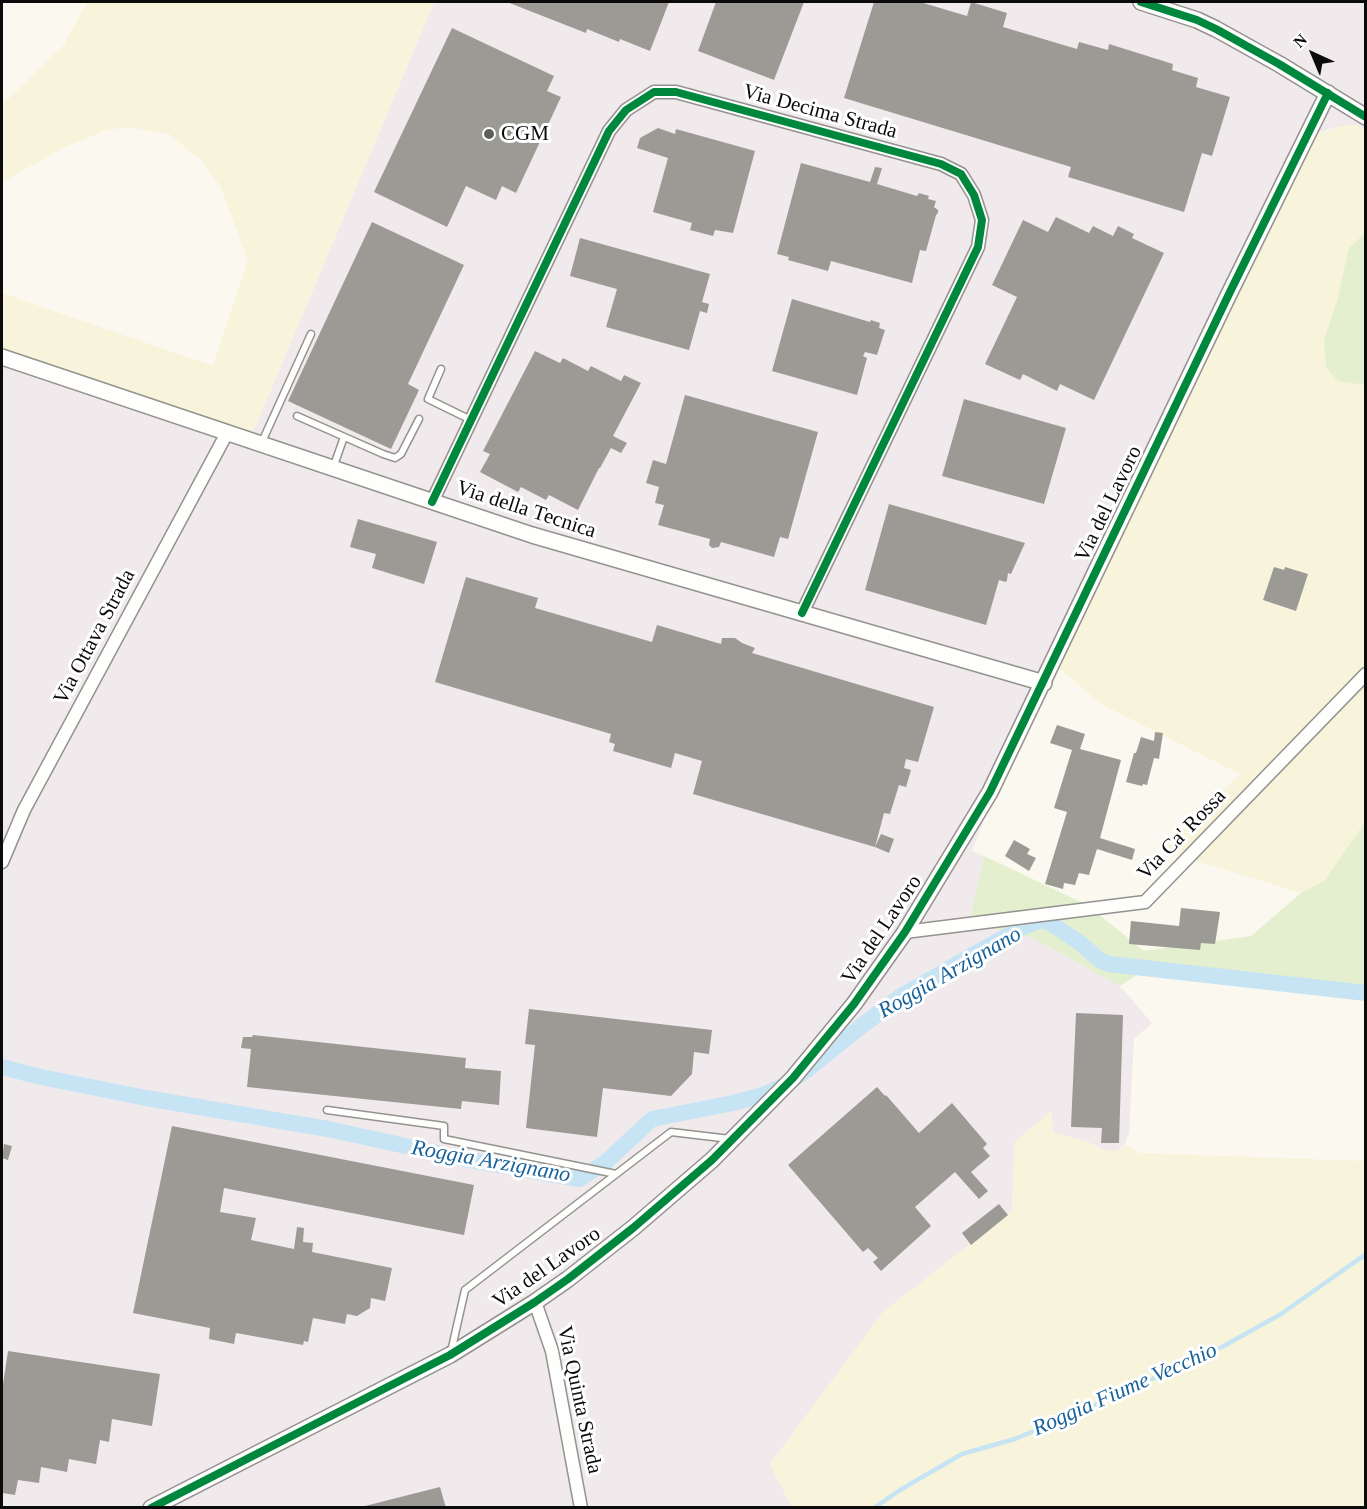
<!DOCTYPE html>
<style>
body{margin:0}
#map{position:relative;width:1367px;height:1509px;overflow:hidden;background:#faf8ef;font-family:Georgia,serif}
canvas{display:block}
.frame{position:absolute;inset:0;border:3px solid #0b0b0b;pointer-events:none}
.north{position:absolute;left:1283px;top:24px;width:60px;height:60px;-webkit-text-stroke:4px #fff;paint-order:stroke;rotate:316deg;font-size:16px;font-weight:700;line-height:24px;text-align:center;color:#0b0b0b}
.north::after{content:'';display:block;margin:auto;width:21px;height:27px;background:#0b0b0b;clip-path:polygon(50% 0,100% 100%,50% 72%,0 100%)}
</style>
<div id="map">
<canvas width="1367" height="1509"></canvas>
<div class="frame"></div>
<div class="north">N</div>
</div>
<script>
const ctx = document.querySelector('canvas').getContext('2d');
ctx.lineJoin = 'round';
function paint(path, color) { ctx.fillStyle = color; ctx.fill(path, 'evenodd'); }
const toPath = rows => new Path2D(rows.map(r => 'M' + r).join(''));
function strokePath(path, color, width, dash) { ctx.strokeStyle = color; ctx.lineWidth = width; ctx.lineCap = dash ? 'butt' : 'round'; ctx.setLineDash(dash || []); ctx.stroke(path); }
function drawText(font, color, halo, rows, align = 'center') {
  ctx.font = font + ' Georgia,serif'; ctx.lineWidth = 6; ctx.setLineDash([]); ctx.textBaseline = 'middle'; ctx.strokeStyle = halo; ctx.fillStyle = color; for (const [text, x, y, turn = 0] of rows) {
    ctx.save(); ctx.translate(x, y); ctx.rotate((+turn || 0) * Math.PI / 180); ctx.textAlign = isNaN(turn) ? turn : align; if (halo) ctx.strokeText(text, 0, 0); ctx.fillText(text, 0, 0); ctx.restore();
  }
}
const industrial = toPath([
 [434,2,1365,2,1365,129,1358,125,1347,125,1330,129,1313,135,1004,770,972,851,984,856,969,923,1031,937,1120,986,1152,1023,1134,1039,1129,1133,1125,1144,1117,1151,1110,1151,1100,1148,1087,1142,1053,1133,1051,1112,1015,1142,1012,1211,883,1313,770,1464,792,1507,2,1508,2,352,250,439]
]);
const farmland = toPath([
 [87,2,434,2,250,439,2,352,2,293,213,366,248,261,221,187,201,160,169,134,130,127,106,130,65,147,2,182,2,105,64,45],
 [1347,125,1358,125,1365,129,1365,235,1363,235,1337,301,1324,340,1326,368,1338,381,1365,385,1365,822,1325,880,1301,893,1161,850,1240,774,1101,704,1053,663,1313,135],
 [1051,1111,1053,1133,1088,1142,1100,1148,1110,1151,1117,1151,1125,1144,1139,1153,1365,1161,1365,1507,792,1507,770,1464,883,1312,1012,1211,1015,1142]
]);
const green = toPath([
 [1364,234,1366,235,1365,385,1338,381,1326,368,1324,340,1337,301,1349,248],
 [1365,822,1365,996,1143,971,1120,986,1031,937,969,923,984,856,1087,905,1144,951,1251,936,1301,893,1325,880]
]);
const stream = toPath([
 [874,1508,900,1490,962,1454,1015,1439,1097,1404,1222,1347,1281,1314,1366,1254]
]);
const canal = toPath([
 [2,1067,41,1077,146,1098,328,1129,465,1159,579,1179,606,1162,652,1119,733,1103,763,1095,787,1084,808,1069,859,1028,900,997,964,960,1023,927,1042,920,1049,922,1080,943,1101,961,1109,964,1366,993]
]);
const building = toPath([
 [507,2,669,2,650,51,620,39,619,42,587,29,586,33],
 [716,2,804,2,774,80,698,51],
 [874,2,920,2,967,16,971,2,1007,13,1003,27,1077,49,1079,42,1108,50,1109,44,1173,64,1172,70,1198,78,1196,87,1230,97,1212,156,1202,153,1184,212,1068,177,1071,167,844,98],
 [452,28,554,76,547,91,561,97,516,193,502,186,496,200,466,186,447,227,374,192],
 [658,128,675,134,676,129,755,151,733,233,715,230,713,236,690,230,692,223,653,212,668,158,637,148,640,138],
 [801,163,870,182,875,167,882,168,877,184,917,196,919,193,929,196,928,199,936,201,934,207,938,210,938,213,936,215,926,251,920,250,912,283,831,261,828,271,788,260,789,257,777,254],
 [1056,217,1089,233,1093,226,1113,236,1118,226,1134,234,1132,238,1164,253,1094,400,1060,384,1057,391,1023,374,1020,380,985,364,1017,297,992,285,1023,220,1048,232],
 [372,222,464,265,408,384,419,390,391,449,288,401],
 [580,238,710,274,702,302,709,304,707,313,700,311,689,350,606,327,617,289,570,276],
 [792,299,870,322,871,320,880,323,879,328,885,330,877,355,865,352,863,356,867,358,857,395,772,371],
 [535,351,560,363,563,358,588,371,591,366,621,381,624,375,641,383,613,436,627,443,621,453,611,448,600,468,599,468,578,510,549,495,546,500,521,487,518,492,480,472,490,454,483,451],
 [685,395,818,432,788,539,780,537,774,557,721,542,719,547,712,548,709,545,710,539,658,525,664,505,655,503,659,487,646,483,653,460,666,464],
 [964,399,1066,428,1044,504,942,476],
 [889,504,1025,543,1011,574,1008,573,1007,580,1006,582,999,580,986,625,865,590],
 [358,519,437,542,424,584,372,568,376,554,350,547],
 [1274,567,1284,570,1285,567,1308,574,1296,611,1263,600],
 [466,577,538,598,535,608,652,642,657,625,721,644,722,638,735,638,742,643,755,648,752,653,934,707,918,762,906,759,904,768,911,770,906,787,899,785,890,814,884,813,875,847,881,834,894,839,889,853,875,847,693,794,702,761,675,753,671,768,613,751,615,744,609,742,611,734,435,682],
 [1057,725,1085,734,1080,749,1121,760,1100,838,1135,849,1132,860,1097,849,1089,875,1079,873,1075,885,1064,883,1063,889,1045,884,1067,812,1054,808,1072,750,1050,743],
 [1155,732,1163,733,1159,759,1154,758,1147,785,1143,784,1142,786,1126,782,1134,753,1136,753,1141,737,1154,741],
 [1014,840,1030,849,1027,854,1036,858,1029,871,1005,856],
 [1181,908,1220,912,1215,944,1201,943,1200,950,1129,944,1131,921,1179,926],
 [529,1009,712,1030,709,1054,694,1052,692,1074,671,1096,603,1088,597,1137,526,1128,535,1045,525,1044],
 [1076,1013,1123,1015,1119,1143,1101,1143,1102,1128,1071,1127],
 [253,1035,466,1058,465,1068,501,1071,499,1105,462,1101,461,1109,247,1087,251,1049,241,1048,243,1037,252,1037],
 [877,1087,885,1096,886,1095,919,1133,952,1103,987,1144,983,1148,990,1156,971,1172,988,1191,979,1199,955,1172,915,1207,931,1226,881,1271,873,1262,878,1258,868,1248,863,1252,788,1165],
 [172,1126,474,1185,464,1235,224,1188,220,1212,256,1218,251,1240,294,1249,297,1227,304,1228,303,1242,313,1243,312,1252,392,1268,385,1301,371,1298,370,1308,357,1316,347,1314,345,1324,313,1318,308,1342,304,1341,303,1345,236,1333,234,1344,209,1339,210,1328,133,1313],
 [4,1144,12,1146,8,1160,2,1158],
 [999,1204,1008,1215,971,1245,962,1233],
 [8,1351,160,1374,152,1426,112,1419,109,1442,100,1440,96,1464,69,1459,67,1472,41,1467,39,1483,18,1480,15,1495,2,1493,2,1391],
 [440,1487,446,1508,361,1508,361,1507]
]);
const service = toPath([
 [441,369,428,399,471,420],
 [297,416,383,454,395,458,401,454,419,419],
 [261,444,311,334],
 [333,468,344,437],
 [327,1110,444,1126,444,1139,616,1174],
 [451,1352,465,1290,671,1132,730,1139]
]);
const minor = toPath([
 [432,502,609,131,626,110,654,92,676,92,941,164,961,174,974,195,982,220,978,247,802,613],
 [2,862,24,810,227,433],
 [905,932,1145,902,1366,674],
 [535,1302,552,1351,581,1508]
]);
const tertiary = toPath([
 [1141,2,1197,20,1216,29,1279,64,1366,117],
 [2,357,532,535,1044,683],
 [151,1508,450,1355,535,1302,568,1279,633,1228,712,1160,793,1078,854,1004,905,932,990,792,1229,294,1328,93]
]);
const cycleway = toPath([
 [1141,2,1197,20,1216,29,1279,64,1366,117],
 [432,502,609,131,626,110,654,92,676,92,941,164,961,174,974,195,982,220,978,247,802,613],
 [151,1508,450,1355,535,1302,568,1279,633,1228,712,1160,793,1078,854,1004,905,932,990,792,1229,294,1328,93]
]);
const markers = [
 [489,134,6,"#5f5e5b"]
];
const streetNames = [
 ["Via Decima Strada",820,112,15],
 ["Via del Lavoro",1109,504,-64],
 ["Via della Tecnica",526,510,18],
 ["Via Ottava Strada",95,637,-62],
 ["Via Ca' Rossa",1182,835,-46],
 ["Via del Lavoro",882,930,-56],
 ["Via del Lavoro",547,1268,-35],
 ["Via Quinta Strada",579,1400,78]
];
const poiNames = [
 ["CGM",501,134]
];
const waterNames = [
 ["Roggia Arzignano",950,973,-30],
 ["Roggia Arzignano",491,1162,10],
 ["Roggia Fiume Vecchio",1125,1390,-24]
];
paint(industrial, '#f1eaed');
paint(farmland, '#f7f4db');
paint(green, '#e3efcf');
strokePath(stream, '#c6e4f3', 4.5);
strokePath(canal, '#c6e4f3', 16);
paint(building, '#9c9a95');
strokePath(service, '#93928e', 9);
strokePath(minor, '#93928e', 15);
strokePath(tertiary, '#93928e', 18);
strokePath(service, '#fefefd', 6);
strokePath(minor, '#fefefd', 12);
strokePath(tertiary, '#fefefd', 15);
strokePath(cycleway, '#00873e', 8);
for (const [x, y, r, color] of markers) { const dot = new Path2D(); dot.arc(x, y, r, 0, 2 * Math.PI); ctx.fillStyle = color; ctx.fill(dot); strokePath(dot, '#fff', 2); }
drawText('21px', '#0b0b0b', '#fff', streetNames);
drawText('21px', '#0b0b0b', '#fff', poiNames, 'left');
drawText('italic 22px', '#17629b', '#fff', waterNames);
</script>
